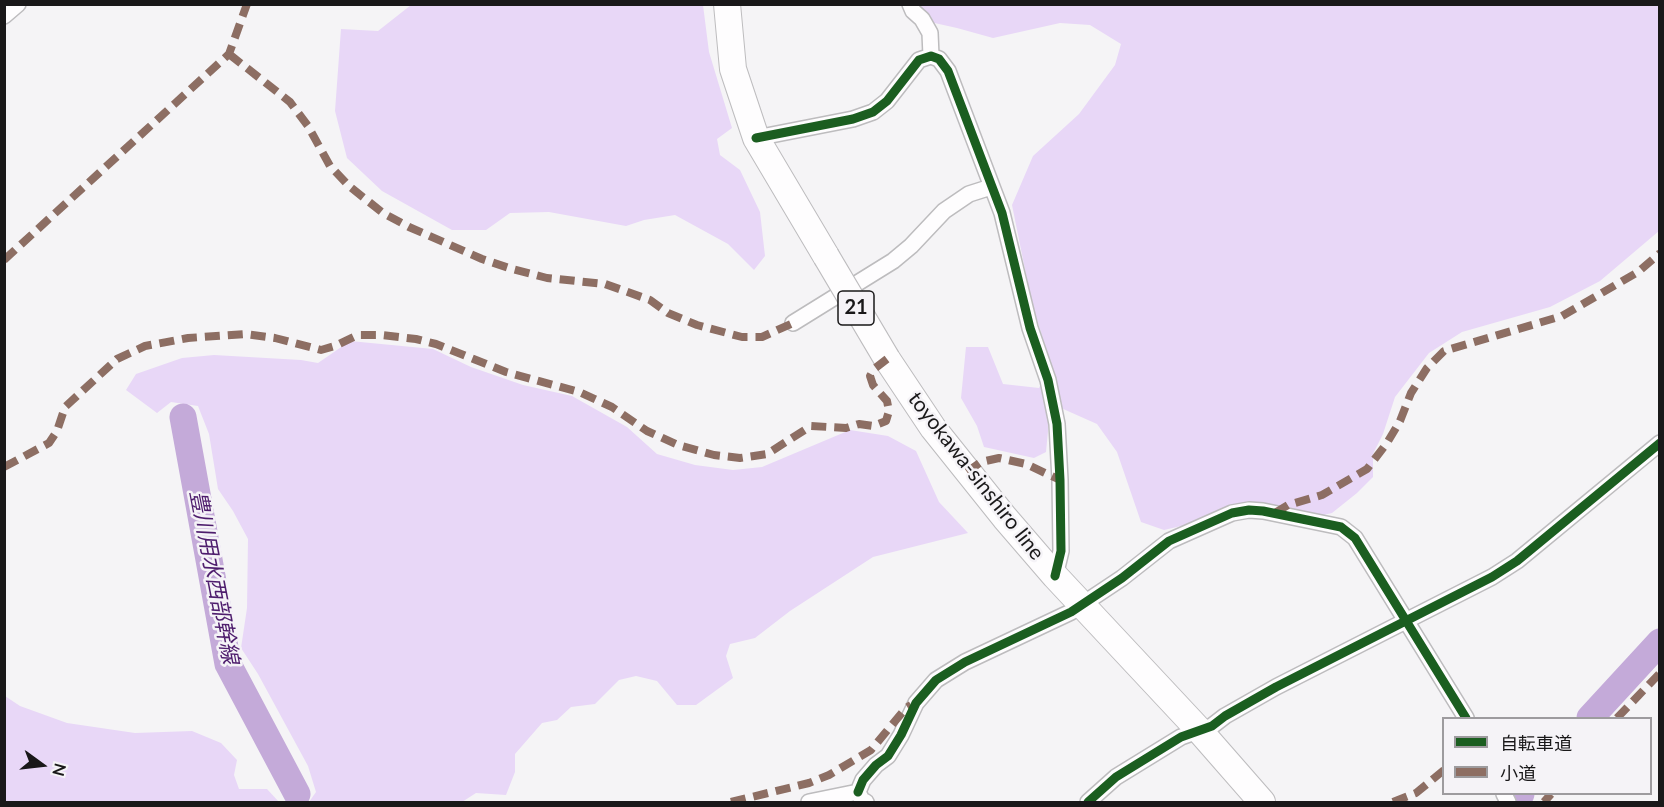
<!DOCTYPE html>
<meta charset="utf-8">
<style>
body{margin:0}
#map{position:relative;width:1664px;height:807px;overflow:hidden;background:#f5f4f6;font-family:Lato,"Noto Sans JP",sans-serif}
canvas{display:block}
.frame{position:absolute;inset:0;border:6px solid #191819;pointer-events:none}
.legend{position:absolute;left:1442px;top:717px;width:210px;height:78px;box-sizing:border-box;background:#f5f3f7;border:2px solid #9d9b9e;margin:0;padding:8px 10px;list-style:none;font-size:18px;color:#191819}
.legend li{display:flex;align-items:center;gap:12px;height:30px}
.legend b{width:30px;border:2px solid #9d9b9e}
.north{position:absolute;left:12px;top:735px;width:60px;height:60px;-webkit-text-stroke:4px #f5f3f7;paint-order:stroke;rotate:105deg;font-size:16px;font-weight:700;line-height:24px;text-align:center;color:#191819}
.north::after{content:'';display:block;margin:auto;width:21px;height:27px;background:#191819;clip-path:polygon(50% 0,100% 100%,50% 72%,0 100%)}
</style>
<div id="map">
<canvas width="1664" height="807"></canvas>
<div class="frame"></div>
<ul class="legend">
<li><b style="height:8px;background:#1b5e20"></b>自転車道</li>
<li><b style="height:8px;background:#8d6e63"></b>小道</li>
</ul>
<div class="north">N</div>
</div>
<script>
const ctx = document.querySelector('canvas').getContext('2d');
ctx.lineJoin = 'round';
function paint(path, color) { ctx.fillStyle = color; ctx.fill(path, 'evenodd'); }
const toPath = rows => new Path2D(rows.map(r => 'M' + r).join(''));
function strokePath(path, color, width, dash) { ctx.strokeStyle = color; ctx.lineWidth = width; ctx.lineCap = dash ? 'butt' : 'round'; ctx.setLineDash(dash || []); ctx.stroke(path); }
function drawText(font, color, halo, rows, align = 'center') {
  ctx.font = font + ' Lato,"Noto Sans JP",sans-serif'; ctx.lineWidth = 5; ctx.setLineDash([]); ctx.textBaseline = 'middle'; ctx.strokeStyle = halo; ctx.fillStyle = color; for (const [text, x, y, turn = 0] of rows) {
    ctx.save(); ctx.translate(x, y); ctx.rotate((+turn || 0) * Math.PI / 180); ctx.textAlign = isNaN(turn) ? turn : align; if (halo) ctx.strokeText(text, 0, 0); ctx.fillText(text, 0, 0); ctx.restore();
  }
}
const green = toPath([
 [411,5,703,5,709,52,732,128,717,139,720,155,740,170,760,212,765,256,754,270,728,244,675,215,644,220,626,226,549,212,510,213,486,230,452,230,382,191,347,158,335,111,341,29,378,31],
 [913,5,1659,5,1659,231,1600,281,1550,307,1462,332,1429,353,1395,397,1383,434,1373,454,1373,477,1357,493,1332,513,1315,517,1259,502,1239,505,1194,523,1164,530,1141,522,1117,452,1097,424,1061,408,1049,421,1046,452,1034,458,984,447,977,426,961,398,966,347,988,347,1003,384,1039,388,1051,364,1032,304,1012,205,1033,156,1079,114,1115,65,1121,44,1090,25,1060,23,993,38,957,28,930,22],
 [350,341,433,349,471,367,523,385,572,396,627,427,657,454,695,465,733,470,762,467,850,430,888,436,916,451,939,502,968,533,873,557,790,611,755,638,730,644,726,656,733,678,696,705,677,705,657,681,636,676,619,680,595,704,571,707,557,720,542,723,515,754,515,772,506,795,476,793,462,802,309,802,316,792,308,766,258,674,241,648,247,608,248,539,233,511,218,489,209,434,198,406,171,402,157,413,126,390,136,374,182,358,214,355,301,360,318,363],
 [5,696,20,706,67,723,135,733,192,731,221,743,237,760,234,775,239,789,267,789,279,802,5,802]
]);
const river = toPath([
 [183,417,228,664,297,794],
 [1590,718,1660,642],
 [1512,802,1521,794]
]);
const street = toPath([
 [910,4,913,11,922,19,930,33,931,56],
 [4,16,18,4],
 [756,138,853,119,873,112,887,101,919,60,931,56,939,59,948,71,1002,213,1030,328,1048,380,1057,424,1060,480,1061,551,1055,576],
 [793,323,893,261,911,246,944,211,969,194,991,187],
 [858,792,863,780,876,765,888,756,901,735,916,703,936,680,965,662,1071,612,1122,578,1169,541,1232,513,1249,510,1263,511,1341,527,1355,538,1466,718],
 [1504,794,1508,802],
 [809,802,858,792,862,800,866,802],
 [1088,802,1116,777,1181,737,1212,726,1225,716,1276,687,1492,577,1517,561,1660,443]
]);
const primary = toPath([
 [727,4,733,69,756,138,826,256],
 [887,359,933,428,1005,518,1055,576,1199,730,1262,802]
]);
const primaryBridge = toPath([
 [826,256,887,359]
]);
const quiet = toPath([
 [229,54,290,102,308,126,330,166,349,186,383,213,409,227,482,259,512,269,547,278,605,284,622,290,650,300,668,313,697,325,742,337,762,337,793,323],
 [4,260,229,54,247,4],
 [4,467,49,443,57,431,65,407,117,359,145,346,188,338,245,334,275,338,321,350,335,346,358,335,381,335,416,339,436,344,506,372,579,392,612,407,647,431,678,445,714,455,740,458,767,454,811,426,846,428,859,424,873,426,886,421,889,411,887,401,873,385,870,376,874,369,887,359],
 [967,472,981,462,999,458,1026,464,1060,480],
 [1275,513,1288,505,1322,495,1367,469,1387,443,1400,421,1411,393,1427,368,1444,351,1562,316,1638,272,1660,253],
 [1617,718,1660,673],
 [731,802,809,783,829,775,871,750,906,708,911,705],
 [1393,802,1416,793,1444,770],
 [1544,802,1551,794]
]);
const cycleway = toPath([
 [756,138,853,119,873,112,887,101,919,60,931,56,939,59,948,71,1002,213,1030,328,1048,380,1057,424,1060,480,1061,551,1055,576],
 [858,792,863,780,876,765,888,756,901,735,916,703,936,680,965,662,1071,612,1122,578,1169,541,1232,513,1249,510,1263,511,1341,527,1355,538,1466,718],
 [1088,802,1116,777,1181,737,1212,726,1225,716,1276,687,1492,577,1517,561,1660,443]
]);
const shields = [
 [856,308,36]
];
const shieldNames = [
 ["21",856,308]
];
const streetNames = [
 ["toyokawa-sinshiro line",976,476,52]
];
const waterNames = [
 ["豊川用水西部幹線",214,577,79]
];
paint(green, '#e8d7f7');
strokePath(river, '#c4aad9', 27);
strokePath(street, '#bdbcbe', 18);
strokePath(primary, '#bdbcbe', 28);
strokePath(street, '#fefdfe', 15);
strokePath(primary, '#fefdfe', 26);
strokePath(primaryBridge, '#bdbcbe', 28, []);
strokePath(primaryBridge, '#fefdfe', 26);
strokePath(quiet, '#8d6e63', 8, [15, 8]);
strokePath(cycleway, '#1b5e20', 9);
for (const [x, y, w] of shields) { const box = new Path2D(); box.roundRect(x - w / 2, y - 17, w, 34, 4.5); ctx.fillStyle = '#f5f3f7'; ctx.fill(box); strokePath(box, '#191819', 1.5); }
drawText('bold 20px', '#191819', null, shieldNames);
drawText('21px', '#191819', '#f5f3f7', streetNames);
drawText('italic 22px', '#4e1d6d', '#f5f3f7', waterNames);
</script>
